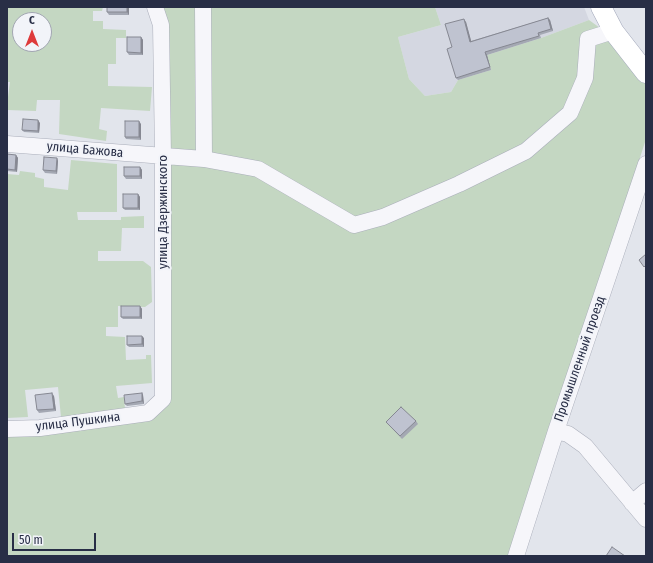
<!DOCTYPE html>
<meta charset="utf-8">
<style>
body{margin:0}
#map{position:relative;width:653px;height:563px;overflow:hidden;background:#e2e5ec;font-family:"Fira Sans Condensed",sans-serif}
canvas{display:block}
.frame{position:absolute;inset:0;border:8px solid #282e46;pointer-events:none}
.north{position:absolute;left:12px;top:12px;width:40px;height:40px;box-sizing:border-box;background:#f2f4f9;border:1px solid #a1a5b1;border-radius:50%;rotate:0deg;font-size:11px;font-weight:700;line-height:16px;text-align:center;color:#282e46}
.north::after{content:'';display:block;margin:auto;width:14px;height:18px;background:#de3a3b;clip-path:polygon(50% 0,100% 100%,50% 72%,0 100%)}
.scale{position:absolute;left:12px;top:533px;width:84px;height:18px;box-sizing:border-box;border:2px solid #282e46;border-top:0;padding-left:5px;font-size:12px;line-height:14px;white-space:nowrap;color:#282e46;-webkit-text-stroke:3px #f2f4f9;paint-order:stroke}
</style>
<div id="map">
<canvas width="653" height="563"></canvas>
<div class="frame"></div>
<div class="north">С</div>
<div class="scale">50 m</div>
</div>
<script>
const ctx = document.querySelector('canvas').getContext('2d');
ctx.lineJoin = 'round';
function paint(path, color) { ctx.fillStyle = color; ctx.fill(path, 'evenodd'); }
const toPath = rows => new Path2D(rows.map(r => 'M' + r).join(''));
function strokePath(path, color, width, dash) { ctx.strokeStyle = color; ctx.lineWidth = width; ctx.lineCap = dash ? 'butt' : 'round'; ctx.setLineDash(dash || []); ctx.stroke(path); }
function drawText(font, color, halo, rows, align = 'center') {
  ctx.font = font + ' "Fira Sans Condensed",sans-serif'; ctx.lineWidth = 4; ctx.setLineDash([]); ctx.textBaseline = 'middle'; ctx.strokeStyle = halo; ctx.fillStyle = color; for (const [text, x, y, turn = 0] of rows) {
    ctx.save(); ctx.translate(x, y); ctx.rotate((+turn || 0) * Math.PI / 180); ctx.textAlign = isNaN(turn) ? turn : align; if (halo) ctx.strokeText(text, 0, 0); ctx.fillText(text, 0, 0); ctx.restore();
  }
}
const built = toPath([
 [435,7,584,7,589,20,541,38,487,55,491,70,458,80,451,92,425,96,409,79,398,37,441,25]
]);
const green = toPath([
 [7,7,103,7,102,11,93,11,93,21,103,21,103,29,126,30,126,38,116,38,116,64,108,64,108,86,152,87,150,111,101,108,99,129,107,131,106,141,59,134,60,100,37,100,36,111,7,110,7,97,8,97,10,82,7,82],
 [20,20,44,20,44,44,20,44],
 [161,7,435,7,441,25,398,37,409,79,425,96,451,92,458,80,491,70,487,55,541,38,589,20,607,33,646,85,646,139,511,556,7,556,7,437,162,409],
 [71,160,117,164,117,212,77,212,78,220,121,220,121,217,144,216,144,228,122,228,121,251,98,251,98,261,143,261,151,267,152,302,145,307,118,306,118,327,106,327,106,336,125,337,126,360,146,359,146,355,151,355,152,383,116,386,118,398,124,397,125,409,61,417,58,387,25,390,28,417,7,418,7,174,19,175,20,171,35,173,35,177,44,179,44,187,68,190]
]);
const minor = toPath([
 [203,7,204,159],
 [7,144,204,159,258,169,354,225,383,217,459,184,526,151,570,113,585,78,588,39,607,33,614,32],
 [7,429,40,428,148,413,163,399,163,156,161,25,155,7],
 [556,431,568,434,585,446,646,519],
 [632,503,646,491],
 [516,556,556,431,646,164]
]);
const major = toPath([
 [601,7,614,32,646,73]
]);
const wall = toPath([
 [129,7,129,15,109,15,107,12],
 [548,18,550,20,553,31,540,35,541,38,487,55,491,70,458,80,456,78,466,22,471,41],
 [141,37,143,40,143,55,129,55,127,52],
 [40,123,39,133,24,132,22,130],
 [141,124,141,140,126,139,125,137],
 [7,154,16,155,18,158,17,172,7,171],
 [57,158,58,161,57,174,45,173,43,170],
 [140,167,142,170,142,179,126,179,124,176],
 [138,194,140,197,140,210,125,210,123,208],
 [140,306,142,309,142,319,123,319,121,317],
 [144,338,144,347,129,347,127,345],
 [142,393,143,395,144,404,127,406,125,404],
 [54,396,56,411,39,413,37,410],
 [416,421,418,424,402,439,386,422]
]);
const shadedWall = toPath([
 [127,7,129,7,129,15,127,12],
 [548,18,550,20,553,31,551,29],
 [464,19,466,22,472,44,470,42],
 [141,37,143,40,143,55,141,53],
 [485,52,487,55,491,70],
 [38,120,40,123,39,133,38,131],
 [139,121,141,124,141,140,139,137],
 [16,155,18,158,17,172,15,170],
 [57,158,58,161,57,174,56,171],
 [140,167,142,170,142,179,140,176],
 [138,194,140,197,140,210,138,208],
 [140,306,142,309,142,319,140,317],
 [142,336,144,338,144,347,142,344],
 [52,393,54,396,56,411,54,409],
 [142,393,143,395,144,404,142,401]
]);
const building = toPath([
 [107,7,127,7,127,12,107,12,107,7],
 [548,18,551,29,538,33,539,36,485,52,490,67,456,78,447,49,452,47,445,24,464,19,470,42,548,18],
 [127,37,141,37,141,53,127,52,127,37],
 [23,119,38,120,38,131,22,130,23,119],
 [125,121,139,121,139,137,125,137,125,121],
 [7,154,16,155,15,170,7,169,7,154],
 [44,157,57,158,56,171,43,170,44,157],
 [124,167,140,167,140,176,124,176,124,167],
 [123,194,138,194,138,208,123,208,123,194],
 [646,254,646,265,644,267,639,260,646,254],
 [121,306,140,306,140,317,121,317,121,306],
 [127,336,142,336,142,344,127,345,127,336],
 [52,393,54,409,37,410,35,395,52,393],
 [142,393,142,401,125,404,124,395,142,393],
 [401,407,416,421,400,436,386,422,401,407],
 [612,547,625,556,606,556,612,547]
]);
const streetNames = [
 ["улица Бажова",85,150,5],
 ["улица Дзержинского",163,212,-90],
 ["Промышленный проезд",580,359,-71],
 ["улица Пушкина",78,422,-7]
];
paint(built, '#d4d7e1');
paint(green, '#c4d7c2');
strokePath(minor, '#aaaeba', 17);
strokePath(major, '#a0a6b9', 21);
strokePath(minor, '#f6f6fa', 16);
strokePath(major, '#fff', 20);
paint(wall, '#a4a8b3');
paint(shadedWall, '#868892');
paint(building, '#bfc3d0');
strokePath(building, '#868892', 1);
drawText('13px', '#282e46', '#f2f4f9', streetNames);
</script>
